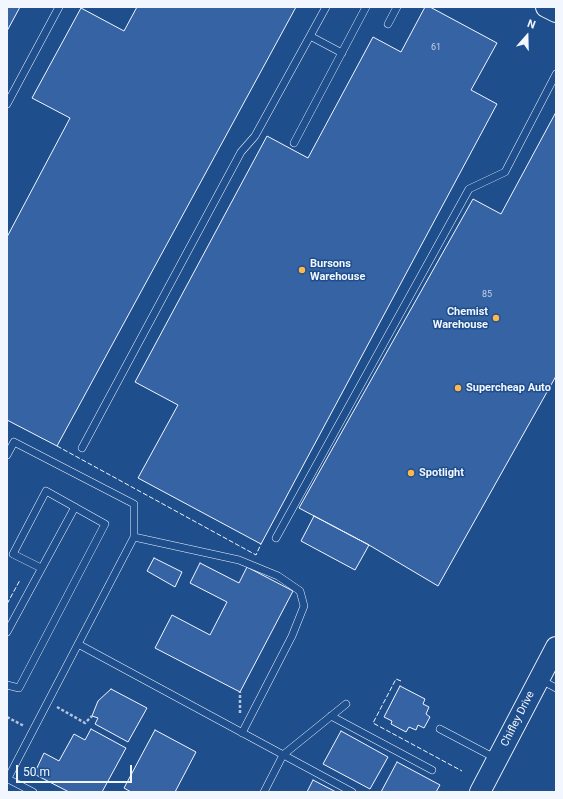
<!DOCTYPE html>
<style>
body{margin:0}
#map{position:relative;width:563px;height:799px;overflow:hidden;background:#1f4e8c;font-family:Roboto,sans-serif}
canvas{display:block}
.frame{position:absolute;inset:0;border:8px solid #f2f6ff;pointer-events:none}
.north{position:absolute;left:507px;top:16px;width:40px;height:40px;-webkit-text-stroke:3px #1f4e8c;paint-order:stroke;rotate:20deg;font-size:11px;font-weight:700;line-height:16px;text-align:center;color:#f2f6ff}
.north::after{content:'';display:block;margin:auto;width:14px;height:18px;background:#f2f6ff;clip-path:polygon(50% 0,100% 100%,50% 72%,0 100%)}
.scale{position:absolute;left:16px;top:765px;width:116px;height:18px;box-sizing:border-box;border:2px solid #f2f6ff;border-top:0;padding-left:5px;font-size:12px;line-height:14px;white-space:nowrap;color:#f2f6ff;-webkit-text-stroke:3px #1f4e8c;paint-order:stroke}
</style>
<div id="map">
<canvas width="563" height="799"></canvas>
<div class="frame"></div>
<div class="north">N</div>
<div class="scale">50 m</div>
</div>
<script>
const ctx = document.querySelector('canvas').getContext('2d');
ctx.lineJoin = 'round';
function paint(path, color) { ctx.fillStyle = color; ctx.fill(path, 'evenodd'); }
const toPath = rows => new Path2D(rows.map(r => 'M' + r).join(''));
function strokePath(path, color, width, dash) { ctx.strokeStyle = color; ctx.lineWidth = width; ctx.lineCap = dash ? 'butt' : 'round'; ctx.setLineDash(dash || []); ctx.stroke(path); }
function drawText(font, color, halo, rows, align = 'center') {
  ctx.font = font + ' Roboto,sans-serif'; ctx.lineWidth = 3; ctx.setLineDash([]); ctx.textBaseline = 'middle'; ctx.strokeStyle = halo; ctx.fillStyle = color; for (const [text, x, y, turn = 0] of rows) {
    ctx.save(); ctx.translate(x, y); ctx.rotate((+turn || 0) * Math.PI / 180); ctx.textAlign = isNaN(turn) ? turn : align; if (halo) ctx.strokeText(text, 0, 0); ctx.fillText(text, 0, 0); ctx.restore();
  }
}
const building = toPath([
 [7,7,20,7,7,31,7,7],
 [137,7,296,7,57,446,7,420,7,237,70,118,32,98,81,8,124,31,137,7],
 [425,7,430,7,497,43,471,90,497,104,261,544,138,478,178,405,135,382,267,136,308,158,373,37,401,52,425,7],
 [556,112,556,376,438,586,369,545,299,508,473,199,501,214,556,112],
 [314,516,369,545,355,570,301,541,314,516],
 [154,558,182,572,175,587,147,571,154,558],
 [200,563,239,583,247,567,293,591,240,692,155,648,172,615,210,635,227,602,190,583,200,563],
 [400,686,425,699,423,704,429,707,426,714,430,717,424,728,418,725,416,730,409,727,406,732,391,724,392,721,384,717,400,686],
 [111,689,147,708,128,742,95,724,98,718,92,716,98,701,111,689],
 [91,729,126,748,102,792,69,792,34,774,44,753,59,761,74,734,85,740,91,729],
 [155,730,196,752,175,792,131,792,124,788,155,730],
 [341,731,388,757,370,789,323,764,341,731],
 [397,762,440,785,436,792,381,792,397,762],
 [313,780,336,792,307,792,313,780]
]);
const path = toPath([
 [57,707,85,723,92,716],
 [240,713,240,692],
 [7,717,24,726]
]);
const lane = toPath([
 [388,24,397,7],
 [310,36,342,53],
 [7,104,59,7],
 [294,143,366,7],
 [82,448,241,152,255,136,326,7],
 [7,455,14,442,134,504,134,537,7,780],
 [134,537,239,560,278,576,300,591,304,606,292,636,242,733],
 [276,538,469,189,505,172,556,74],
 [7,632,75,507],
 [78,644,352,792],
 [541,680,556,688],
 [7,685,19,688,105,524,46,491,13,554,41,568],
 [331,716,432,770],
 [440,729,495,758],
 [8,779,33,792],
 [264,792,283,755,346,704]
]);
const secondary = toPath([
 [546,7,556,12],
 [480,792,556,647]
]);
const fence = toPath([
 [57,446,256,555,261,544],
 [7,604,20,580],
 [401,681,396,679,373,723,462,771]
]);
const markers = [
 [302,270,4,"#ffb74d"],
 [496,318,4,"#ffb74d"],
 [458,388,4,"#ffb74d"],
 [411,473,4,"#ffb74d"]
];
const numberNames = [
 ["61",436,48],
 ["85",487,295]
];
const poiNames = [
 ["Bursons",310,264],
 ["Warehouse",310,277],
 ["Chemist",488,312,"right"],
 ["Warehouse",488,325,"right"],
 ["Supercheap Auto",466,388],
 ["Spotlight",419,473]
];
const streetNames = [
 ["Chifley Drive",518,719,-63]
];
paint(building, '#3563a3');
strokePath(building, '#f2f6ff', 1);
strokePath(lane, '#f2f6ff', 8);
strokePath(secondary, '#f2f6ff', 22);
strokePath(path, '#b3c4dc', 2.5, [3, 2]);
strokePath(lane, '#1f4e8c', 7);
strokePath(secondary, '#1f4e8c', 20);
strokePath(fence, '#f2f6ff', 1, [5, 2]);
for (const [x, y, r, color] of markers) { const dot = new Path2D(); dot.arc(x, y, r, 0, 2 * Math.PI); ctx.fillStyle = color; ctx.fill(dot); strokePath(dot, '#1f4e8c', 1.5); }
drawText('9px', '#c3d1e8', null, numberNames);
drawText('bold 11px', '#f2f6ff', '#1f4e8c', poiNames, 'left');
drawText('11px', '#f2f6ff', '#1f4e8c', streetNames);
</script>
